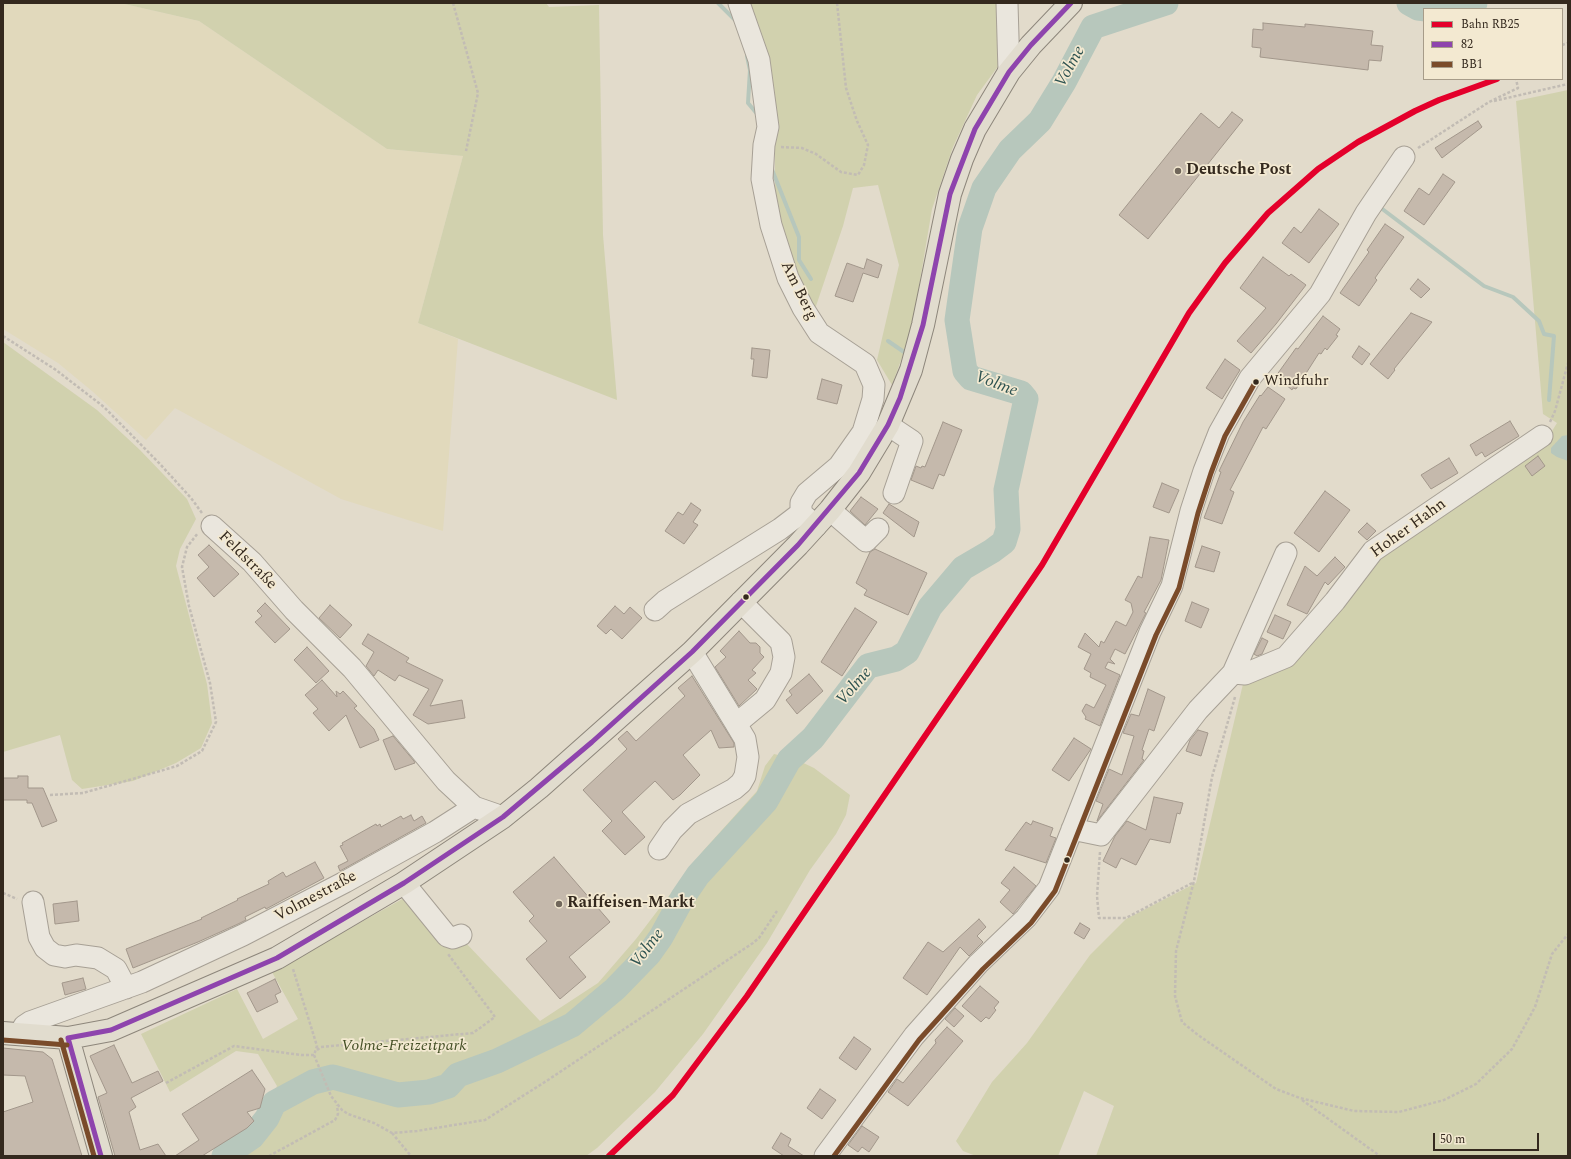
<!DOCTYPE html>
<meta charset="utf-8">
<style>
body{margin:0}
#map{position:relative;width:1571px;height:1159px;overflow:hidden;background:#e2dbcb;font-family:Spectral,serif}
canvas{display:block}
.frame{position:absolute;inset:0;border:4px solid #34291e;pointer-events:none}
.legend{position:absolute;left:1423px;top:8px;width:140px;height:72px;box-sizing:border-box;background:#f3e9d1;border:1px solid #a79c89;margin:0;padding:5px 7px;list-style:none;font-size:12px;color:#34291e}
.legend li{display:flex;align-items:center;gap:8px;height:20px}
.legend b{width:20px;border:1px solid #a79c89}
.scale{position:absolute;left:1433px;top:1133px;width:106px;height:18px;box-sizing:border-box;border:2px solid #34291e;border-top:0;padding-left:5px;font-size:12px;line-height:14px;white-space:nowrap;color:#34291e;-webkit-text-stroke:3px #f3e9d1;paint-order:stroke}
</style>
<div id="map">
<canvas width="1571" height="1159"></canvas>
<div class="frame"></div>
<ul class="legend">
<li><b style="height:5px;background:#e4002b"></b>Bahn RB25</li>
<li><b style="height:5px;background:#8e44ad"></b>82</li>
<li><b style="height:5px;background:#7a4b2a"></b>BB1</li>
</ul>
<div class="scale">50 m</div>
</div>
<script>
const ctx = document.querySelector('canvas').getContext('2d');
ctx.lineJoin = 'round';
function paint(path, color) { ctx.fillStyle = color; ctx.fill(path, 'evenodd'); }
const toPath = rows => new Path2D(rows.map(r => 'M' + r).join(''));
function strokePath(path, color, width, dash) { ctx.strokeStyle = color; ctx.lineWidth = width; ctx.lineCap = dash ? 'butt' : 'round'; ctx.setLineDash(dash || []); ctx.stroke(path); }
function drawText(font, color, halo, rows, align = 'center') {
  ctx.font = font + ' Spectral,serif'; ctx.lineWidth = 3.5; ctx.setLineDash([]); ctx.textBaseline = 'middle'; ctx.strokeStyle = halo; ctx.fillStyle = color; for (const [text, x, y, turn = 0] of rows) {
    ctx.save(); ctx.translate(x, y); ctx.rotate((+turn || 0) * Math.PI / 180); ctx.textAlign = isNaN(turn) ? turn : align; if (halo) ctx.strokeText(text, 0, 0); ctx.fillText(text, 0, 0); ctx.restore();
  }
}
const farmland = toPath([
 [3,3,120,3,199,21,387,149,463,156,418,323,458,339,443,531,341,499,175,408,146,440,92,391,58,363,3,329]
]);
const green = toPath([
 [120,3,546,3,549,7,599,5,603,235,617,400,418,323,463,156,387,149,199,21],
 [743,3,1004,3,1002,61,977,95,953,147,932,209,914,316,908,341,892,385,877,360,899,265,878,185,853,188,843,226,815,309,799,284,775,200,775,121],
 [1568,90,1568,1156,1096,1156,1114,1106,1084,1091,1058,1156,976,1156,963,1151,956,1141,992,1082,1027,1043,1090,955,1126,919,1196,883,1243,684,1387,549,1547,439,1557,423,1543,414,1516,101],
 [3,342,97,410,140,450,187,499,196,519,180,549,176,566,207,684,212,723,201,748,176,763,133,781,82,789,72,780,60,735,3,752],
 [774,754,795,759,814,768,850,795,846,815,836,834,810,870,767,943,703,1034,655,1092,597,1148,586,1156,213,1156,243,1139,265,1111,277,1086,258,1054,236,1051,170,1092,141,1034,237,989,263,1039,298,1019,272,972,406,897,448,948,465,942,540,1021,598,983,636,939,703,851,757,791,765,766]
]);
const water = toPath([
 [1568,435,1568,461,1557,457,1551,453,1551,448,1562,436]
]);
const stream = toPath([
 [718,3,736,21],
 [747,56,750,70,748,103,758,115],
 [771,167,799,237,799,260,811,279],
 [1381,208,1484,286,1513,297,1539,321,1544,334,1554,336,1549,400],
 [888,341,904,352]
]);
const river = toPath([
 [1409,3,1418,8,1426,9],
 [1439,9,1475,3],
 [224,1156,252,1137,267,1118,274,1103,313,1082,333,1077,398,1095,429,1092,448,1086,458,1075,497,1061,572,1025,615,989,649,954,661,937,683,897,698,875,766,801,789,760,813,738,868,666,896,659,907,652,930,607,963,568,992,551,1004,542,1008,529,1006,490,1026,399,1021,393,971,378,965,371,957,320,970,228,984,188,1010,150,1040,121,1064,82,1093,27,1166,3]
]);
const building = toPath([
 [1263,23,1305,27,1305,24,1373,31,1371,45,1383,46,1381,61,1369,60,1368,70,1260,57,1261,48,1252,47,1253,29,1263,30,1263,23],
 [1232,112,1243,120,1148,239,1119,215,1201,113,1219,128,1232,112],
 [1478,121,1482,127,1442,158,1435,148,1478,121],
 [1443,174,1455,182,1424,225,1404,211,1419,188,1429,195,1443,174],
 [1319,209,1339,224,1309,263,1282,243,1294,227,1301,233,1319,209],
 [1385,224,1404,237,1375,278,1377,280,1359,306,1340,293,1369,252,1367,250,1385,224],
 [1263,257,1289,276,1291,274,1306,285,1276,324,1251,353,1237,341,1266,308,1240,288,1263,257],
 [867,259,882,265,878,278,863,273,853,302,835,296,847,263,864,269,867,259],
 [1418,279,1430,289,1421,298,1410,289,1418,279],
 [1411,313,1432,322,1394,369,1395,370,1388,379,1370,364,1411,313],
 [1323,316,1340,329,1336,335,1338,336,1327,350,1325,348,1321,354,1319,353,1296,389,1293,388,1292,390,1276,376,1296,348,1298,349,1323,316],
 [1359,346,1370,354,1362,365,1352,357,1359,346],
 [752,348,770,350,767,378,752,376,754,359,751,359,752,348],
 [1225,359,1240,370,1222,399,1206,388,1225,359],
 [822,379,842,385,837,404,817,399,822,379],
 [1268,387,1285,399,1266,429,1263,427,1230,490,1234,492,1222,524,1204,518,1221,472,1219,471,1243,422,1260,395,1261,396,1268,387],
 [1510,421,1519,436,1485,457,1482,452,1476,456,1470,445,1510,421],
 [943,422,962,430,944,476,939,474,933,489,911,480,916,466,921,468,922,466,925,467,943,422],
 [1538,456,1545,466,1532,476,1525,466,1538,456],
 [1449,458,1458,473,1431,489,1421,475,1449,458],
 [1162,483,1179,490,1169,513,1153,507,1162,483],
 [1325,491,1350,510,1319,552,1294,533,1325,491],
 [861,497,878,509,865,525,850,511,861,497],
 [691,503,701,510,693,522,698,525,684,544,665,531,678,512,683,515,691,503],
 [889,504,919,522,914,537,883,513,889,504],
 [1367,523,1376,531,1367,540,1358,532,1367,523],
 [1150,537,1169,540,1161,580,1144,612,1146,613,1125,654,1115,649,1110,659,1115,664,1108,662,1105,668,1120,675,1100,726,1085,719,1086,717,1082,711,1086,704,1094,708,1106,685,1090,677,1091,673,1084,669,1091,654,1078,647,1085,633,1099,647,1101,641,1104,643,1116,621,1126,626,1133,612,1131,603,1125,600,1138,576,1142,578,1150,537],
 [209,545,239,574,214,597,197,578,209,567,198,555,209,545],
 [1202,546,1220,552,1214,572,1195,567,1202,546],
 [875,549,927,573,908,615,864,595,867,590,856,583,870,552,875,549],
 [1335,557,1345,567,1328,585,1325,582,1307,614,1287,605,1305,566,1317,576,1335,557],
 [1192,602,1209,609,1201,628,1185,621,1192,602],
 [265,603,290,629,275,643,255,622,262,616,257,611,265,603],
 [330,605,352,625,340,638,319,618,330,605],
 [615,606,624,614,630,607,642,618,622,639,611,629,606,634,597,626,615,606],
 [855,608,877,622,842,676,821,662,855,608],
 [1275,615,1291,622,1283,639,1267,632,1275,615],
 [739,631,750,643,756,643,760,647,760,653,764,657,752,670,756,673,748,680,757,689,739,706,715,667,726,657,720,651,739,631],
 [368,634,409,658,406,662,443,680,430,706,462,700,465,718,428,724,413,715,429,689,399,675,395,681,378,670,374,676,366,666,374,652,362,644,368,634],
 [1262,638,1268,641,1262,654,1257,656,1254,654,1262,638],
 [307,647,329,671,316,683,294,660,307,647],
 [809,674,823,691,797,714,786,700,792,695,789,691,809,674],
 [692,676,734,743,734,747,719,748,711,730,683,755,700,775,680,795,673,800,655,781,622,812,645,837,625,855,602,831,612,821,583,790,627,749,618,739,627,731,636,741,685,696,678,688,692,676],
 [322,680,337,697,336,691,340,694,343,691,357,706,354,708,374,729,379,740,360,748,346,715,329,731,313,713,318,709,305,695,322,680],
 [1148,689,1165,697,1154,731,1149,729,1142,750,1144,751,1142,759,1144,760,1097,821,1103,804,1096,801,1109,769,1122,775,1134,736,1123,733,1131,714,1139,716,1148,689],
 [1198,730,1208,733,1201,756,1186,751,1190,740,1198,730],
 [393,736,414,761,415,763,395,770,383,740,393,736],
 [1074,738,1091,749,1069,781,1052,770,1074,738],
 [18,776,28,776,28,788,43,788,57,821,42,827,32,803,27,803,27,800,3,800,3,778,18,778,18,776],
 [1154,797,1183,803,1180,814,1177,813,1170,843,1150,839,1136,865,1121,858,1116,868,1103,861,1115,836,1127,821,1146,830,1154,797],
 [411,815,414,821,422,816,426,823,340,871,338,866,348,861,340,846,343,845,342,843,376,824,377,826,380,824,381,827,401,816,403,819,411,815],
 [1033,821,1053,828,1050,836,1056,838,1046,863,1005,850,1026,822,1031,825,1033,821],
 [554,857,610,922,569,957,586,977,560,999,526,959,547,941,529,921,534,916,513,892,554,857],
 [315,862,324,878,266,909,265,907,245,917,246,920,238,924,198,942,133,968,126,949,202,919,201,918,238,900,237,899,269,884,268,881,283,872,286,877,315,862],
 [1014,867,1036,886,1013,914,1000,902,1010,890,1001,883,1014,867],
 [77,901,79,921,55,924,53,904,77,901],
 [979,919,986,927,977,936,983,942,969,956,960,947,927,995,903,978,928,942,943,952,979,919],
 [1080,923,1090,929,1084,939,1074,933,1080,923],
 [83,978,86,989,65,995,62,983,83,978],
 [275,979,281,992,275,995,278,1002,257,1012,247,993,275,979],
 [980,986,999,1002,994,1008,996,1010,989,1019,986,1017,981,1022,962,1006,980,986],
 [955,1008,964,1016,954,1027,945,1019,955,1008],
 [947,1027,963,1041,908,1106,888,1092,897,1079,903,1083,936,1043,935,1040,947,1027],
 [854,1037,871,1049,856,1070,839,1058,854,1037],
 [114,1045,132,1083,158,1071,163,1081,131,1098,136,1107,129,1112,140,1150,158,1144,166,1156,115,1156,98,1097,107,1093,90,1056,114,1045],
 [3,1048,43,1052,52,1059,82,1156,3,1156,3,1112,33,1102,25,1076,3,1075,3,1048],
 [252,1070,265,1089,260,1108,247,1112,254,1121,247,1128,202,1156,175,1156,199,1140,182,1114,252,1070],
 [820,1089,836,1100,822,1119,807,1108,820,1089],
 [862,1126,879,1137,869,1152,862,1147,858,1152,848,1145,862,1126],
 [781,1133,791,1139,788,1146,804,1156,784,1156,772,1148,781,1133]
]);
const path = toPath([
 [453,3,478,93,466,151],
 [1562,45,1568,43],
 [1494,101,1568,84],
 [781,147,802,148,816,154,841,172,858,175,864,165,868,145,857,121,846,88,837,3],
 [1418,148,1489,102,1518,88,1516,79],
 [3,336,56,370,104,407,160,464,191,498,202,513],
 [1550,422,1555,411,1568,363],
 [1235,697,1212,777,1194,881,1176,951,1175,996,1182,1022,1198,1035,1276,1089,1300,1098,1354,1111,1399,1112,1444,1100,1476,1084,1512,1049,1535,1007,1552,954,1568,934],
 [50,795,83,793,129,780,177,766,202,751,216,722,210,683,189,606,182,567,187,547,198,533],
 [1100,852,1097,896,1099,918,1126,918,1194,882],
 [3,893,17,899],
 [317,1050,321,1047,473,1033,495,1017,448,954],
 [314,1055,331,1096,342,1110,348,1114,374,1123,392,1133,417,1131,485,1120,548,1080,753,943,759,938,777,911],
 [166,1083,234,1046,301,1055,314,1055,317,1046,293,969],
 [1302,1100,1380,1156],
 [392,1133,411,1156],
 [269,1156,335,1120,338,1114,337,1105]
]);
const minor = toPath([
 [739,3,759,60,768,127,764,145,762,179,771,225,788,278,803,308,819,333,865,364,874,385,873,399,863,432,839,466,807,493,801,503,801,513,816,526],
 [1007,3,1009,72],
 [888,425,912,441,894,493],
 [830,510,866,541,878,529],
 [212,526,252,562,294,610,352,668,446,781,474,807],
 [655,610,665,601,780,529,801,513],
 [692,652,736,724],
 [1233,673,1286,553],
 [1072,829,1101,835,1198,710,1233,673,1245,674,1286,657,1335,601,1373,551,1542,436],
 [659,849,672,830,688,814,734,789,741,783,745,776,748,757,745,739,736,724,765,700,781,673,784,657,781,642,741,602],
 [404,883,447,936,453,938,461,935],
 [33,902,39,937,45,948,54,955,65,957,76,955,98,958,116,969,126,988],
 [21,1034,24,1026,30,1022,142,982,243,935,345,882,435,832,474,807,503,817],
 [825,1156,914,1036,978,964,1026,918,1049,888,1150,632,1172,586,1191,511,1204,471,1219,433,1250,378,1320,294,1366,213,1404,157]
]);
const major = toPath([
 [3,1033,68,1038,111,1030,277,958,404,883,503,817,539,788,692,652,798,545,830,510,859,473,888,425,911,370,923,325,950,194,962,159,975,129,1009,72,1031,45,1071,3],
 [68,1038,101,1156]
]);
const bus1 = toPath([
 [68,1038,111,1030,277,958,404,883,503,817,592,742,692,652,798,545,859,473,888,425,900,398,923,325,950,194,975,129,1009,72,1031,45,1071,3],
 [68,1038,101,1156]
]);
const bus2 = toPath([
 [3,1040,67,1045],
 [61,1040,94,1156],
 [834,1156,919,1040,983,969,1031,923,1055,891,1156,635,1179,588,1198,513,1211,473,1225,436,1256,381]
]);
const rail1 = toPath([
 [609,1156,673,1095,747,996,1042,565,1189,313,1225,263,1268,213,1318,169,1358,142,1415,111,1439,100,1497,79]
]);
const markers = [
 [1178,171,4,"#71675b"],
 [1256,382,3.5,"#34291e"],
 [746,597,3.5,"#34291e"],
 [1067,860,3.5,"#34291e"],
 [559,904,4,"#71675b"]
];
const busNames = [
 ["Windfuhr",1264,382]
];
const poiNames = [
 ["Deutsche Post",1186,171],
 ["Raiffeisen-Markt",567,904]
];
const streetNames = [
 ["Am Berg",798,291,64],
 ["Hoher Hahn",1409,529,-36],
 ["Feldstraße",247,561,45],
 ["Volmestraße",316,897,-28]
];
const parkNames = [
 ["Volme-Freizeitpark",404,1047]
];
const waterNames = [
 ["Volme",1071,67,-61],
 ["Volme",996,385,21],
 ["Volme",855,687,-49],
 ["Volme",648,949,-53]
];
paint(farmland, '#e1d9bc');
paint(green, '#d1d1ae');
paint(water, '#b7c7bc');
strokePath(stream, '#b7c7bc', 4);
strokePath(river, '#b7c7bc', 25);
paint(building, '#c5b9ac');
strokePath(building, '#a2978b', 1);
strokePath(minor, '#a7a095', 23);
strokePath(major, '#8d867b', 24);
strokePath(path, '#c2bcb4', 2.5, [3, 2]);
strokePath(minor, '#eae6dd', 21);
strokePath(major, '#e1dcce', 22);
strokePath(bus1, '#8e44ad', 5);
strokePath(bus2, '#7a4b2a', 5);
strokePath(rail1, '#e4002b', 6);
for (const [x, y, r, color] of markers) { const dot = new Path2D(); dot.arc(x, y, r, 0, 2 * Math.PI); ctx.fillStyle = color; ctx.fill(dot); strokePath(dot, '#f3e9d1', 1.5); }
drawText('15px', '#34291e', '#f3e9d1', busNames, 'left');
drawText('bold 16px', '#34291e', '#f3e9d1', poiNames, 'left');
drawText('16px', '#34291e', '#f3e9d1', streetNames);
drawText('italic 16px', '#455026', '#f3e9d1', parkNames);
drawText('italic 17px', '#2e5351', '#f3e9d1', waterNames);
</script>
